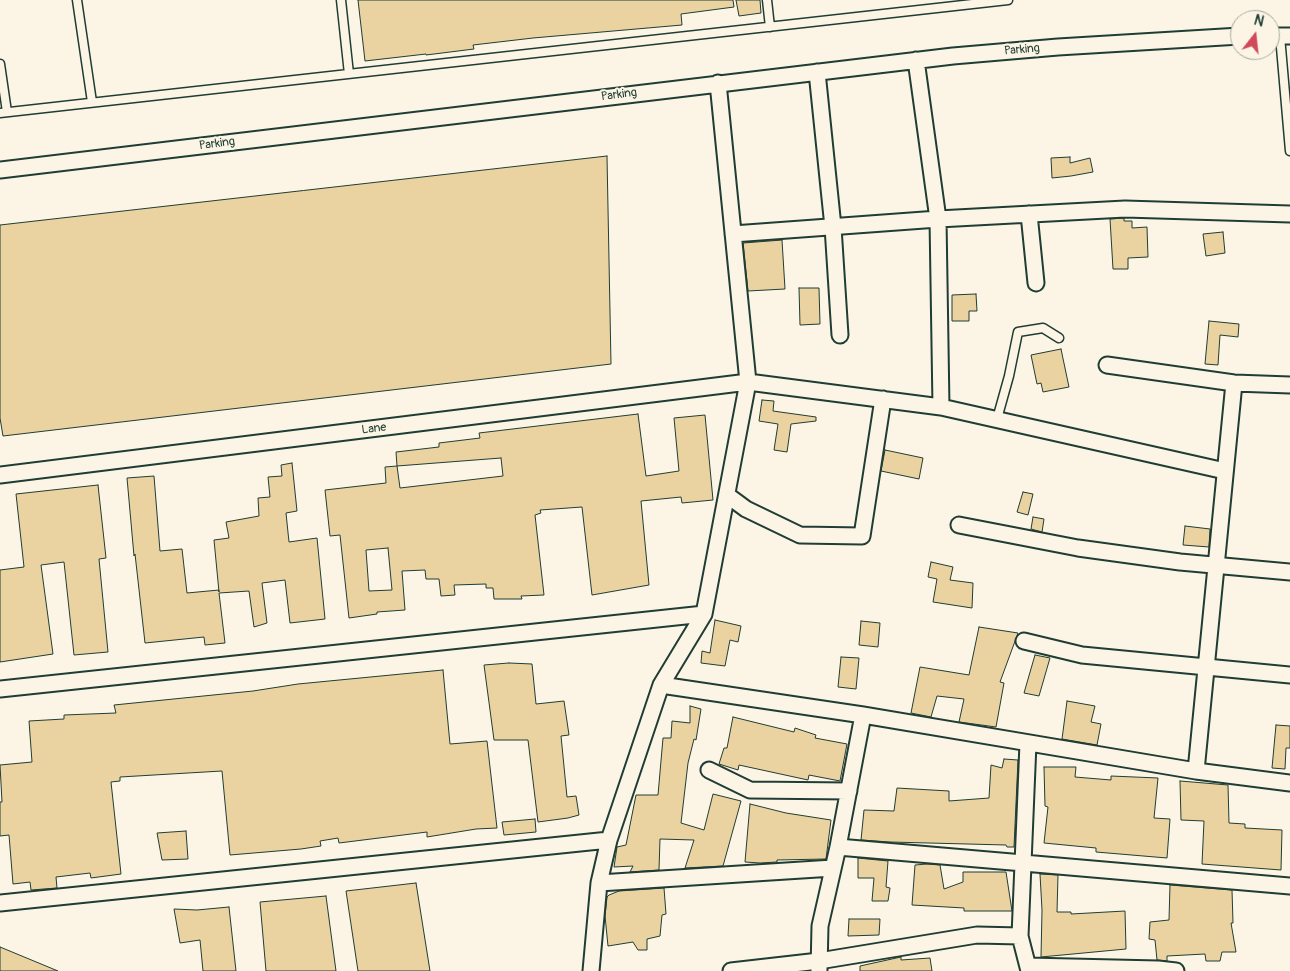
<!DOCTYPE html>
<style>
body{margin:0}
#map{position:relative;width:1290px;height:971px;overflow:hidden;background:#fcf5e5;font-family:Pangolin,sans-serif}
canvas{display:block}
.north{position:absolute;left:1230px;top:10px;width:50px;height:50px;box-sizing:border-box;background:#fcf5e5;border:1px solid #a4ab9e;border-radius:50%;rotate:16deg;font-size:14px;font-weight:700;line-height:20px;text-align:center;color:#1f3d34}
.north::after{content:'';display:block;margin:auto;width:18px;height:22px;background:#d1495b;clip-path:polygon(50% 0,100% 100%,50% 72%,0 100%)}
</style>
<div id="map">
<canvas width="1290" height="971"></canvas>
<div class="north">N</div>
</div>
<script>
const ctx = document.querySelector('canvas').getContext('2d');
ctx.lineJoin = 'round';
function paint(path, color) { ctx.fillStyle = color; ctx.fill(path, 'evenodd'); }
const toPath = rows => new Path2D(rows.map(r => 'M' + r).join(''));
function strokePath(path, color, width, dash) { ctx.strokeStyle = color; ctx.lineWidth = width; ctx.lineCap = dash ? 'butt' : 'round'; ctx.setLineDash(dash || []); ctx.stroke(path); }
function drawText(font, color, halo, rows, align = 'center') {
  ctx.font = font + ' Pangolin,sans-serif'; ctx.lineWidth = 4; ctx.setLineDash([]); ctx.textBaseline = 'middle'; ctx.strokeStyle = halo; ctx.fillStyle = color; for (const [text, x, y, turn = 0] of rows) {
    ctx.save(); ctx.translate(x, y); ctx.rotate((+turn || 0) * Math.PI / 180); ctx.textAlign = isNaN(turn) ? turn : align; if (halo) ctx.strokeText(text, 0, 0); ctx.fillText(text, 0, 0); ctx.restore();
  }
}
const building = toPath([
 [358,0,733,0,734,7,681,14,682,25,533,38,473,45,474,49,426,55,426,54,365,61,358,0],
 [736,0,760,0,761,13,739,16,736,0],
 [607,156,611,364,3,436,0,418,0,225,607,156],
 [1070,157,1070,163,1090,158,1093,172,1071,176,1052,178,1051,158,1070,157],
 [1124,218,1124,221,1132,221,1132,228,1147,227,1148,257,1128,258,1128,269,1113,269,1110,219,1124,218],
 [1223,232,1225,253,1206,256,1203,234,1223,232],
 [782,240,785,289,748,291,743,243,782,240],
 [799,288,819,288,820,324,800,325,799,288],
 [976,294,977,311,969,311,969,321,952,321,952,295,976,294],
 [1209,321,1239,324,1238,337,1220,335,1218,365,1205,364,1209,321],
 [1061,349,1069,387,1043,392,1041,383,1037,384,1031,355,1061,349],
 [762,400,774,401,773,411,816,417,816,421,791,424,787,452,774,450,778,424,759,421,762,400],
 [638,414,646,476,679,471,674,418,705,415,713,500,682,503,681,497,641,501,649,585,592,595,582,507,540,510,541,513,535,515,544,595,521,596,522,599,494,599,493,588,486,588,486,584,454,585,455,595,441,596,439,579,426,579,425,570,402,571,405,610,377,612,377,614,349,618,340,535,330,536,325,490,386,483,385,467,397,466,396,452,439,447,439,443,480,438,479,433,638,414],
 [501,458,503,476,400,488,397,466,501,458],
 [388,548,392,590,369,591,366,550,388,548],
 [885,450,923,458,919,479,881,471,885,450],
 [292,463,297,511,286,513,289,542,317,538,325,619,290,623,285,580,262,583,267,623,254,627,249,591,219,593,225,643,205,645,204,637,145,643,135,554,134,556,127,478,154,476,160,551,182,549,187,593,219,590,219,592,214,540,229,538,226,522,259,516,258,498,270,497,268,477,282,476,281,465,292,463],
 [98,485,106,558,99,559,108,652,74,655,64,562,41,565,53,654,0,662,0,570,24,567,16,494,98,485],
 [1023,492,1033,494,1028,515,1017,512,1023,492],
 [1033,517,1044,519,1042,532,1031,529,1033,517],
 [1185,526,1210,529,1209,547,1183,545,1185,526],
 [931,562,953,567,950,580,973,583,972,608,933,602,937,579,928,577,931,562],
 [715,620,741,626,738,642,730,640,725,666,701,663,702,651,710,653,715,620],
 [861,621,880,623,878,647,859,645,861,621],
 [979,627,1018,633,1000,682,1004,683,996,727,959,722,964,699,937,696,931,717,911,713,920,667,969,675,979,627],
 [1035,655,1050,658,1039,696,1024,693,1035,655],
 [841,657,859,658,856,689,838,687,841,657],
 [509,663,532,664,536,704,564,701,569,735,561,736,567,797,576,796,579,815,568,818,538,822,528,740,494,740,484,665,509,663],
 [443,670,450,744,487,741,497,828,476,829,427,837,427,832,339,843,338,838,320,841,321,846,301,849,230,855,222,771,120,777,120,781,111,782,121,874,91,878,90,873,56,877,57,888,31,890,30,882,13,884,9,835,0,836,0,802,2,802,0,765,32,762,29,721,64,719,64,715,116,713,114,705,253,691,298,684,443,670],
 [1067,701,1095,706,1091,722,1101,724,1097,745,1062,739,1067,701],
 [690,706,701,709,696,740,694,739,688,763,681,823,704,830,713,794,741,801,723,866,685,868,694,840,660,839,659,870,630,872,633,866,614,867,617,847,626,845,636,795,658,795,663,738,671,738,672,721,690,723,690,706],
 [733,717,794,732,795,728,816,735,815,738,847,744,840,781,809,775,808,780,739,765,738,770,719,764,724,748,727,748,733,717],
 [1276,725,1290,726,1290,748,1286,748,1285,769,1272,768,1276,725],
 [1004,759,1018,760,1014,847,1007,847,1006,845,890,842,861,840,864,810,894,811,897,788,949,791,949,801,989,798,991,765,1002,768,1004,759],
 [1044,767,1076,767,1075,777,1111,780,1111,776,1158,778,1154,818,1170,819,1167,858,1096,852,1096,848,1044,843,1048,807,1045,806,1044,767],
 [1180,781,1228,785,1229,823,1245,824,1245,828,1282,830,1281,870,1202,864,1204,821,1181,820,1180,781],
 [750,804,786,813,831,820,826,859,777,860,777,862,760,863,745,862,750,804],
 [535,819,536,832,504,835,502,822,535,819],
 [186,831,188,859,162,860,157,833,186,831],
 [858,858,888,861,886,887,890,888,888,901,872,901,874,878,858,878,858,858],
 [927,864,940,865,944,889,963,882,963,872,1006,872,1012,911,964,911,964,908,912,905,915,865,927,864],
 [1040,874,1058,875,1057,912,1071,912,1071,914,1125,911,1126,949,1041,957,1042,910,1040,874],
 [416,883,430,971,358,971,346,891,416,883],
 [1170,885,1232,890,1233,923,1231,923,1236,952,1222,952,1220,961,1206,961,1205,954,1167,956,1167,961,1157,960,1155,940,1149,939,1150,922,1169,920,1170,885],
 [664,888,666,914,662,915,660,936,647,939,647,950,638,950,633,942,608,946,605,916,607,897,609,895,619,891,664,888],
 [326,896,336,971,266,971,260,902,326,896],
 [229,907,236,971,203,971,200,940,180,943,174,909,197,910,229,907],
 [849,919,880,919,879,935,848,936,849,919],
 [0,947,58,971,0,971,0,947],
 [901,957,901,960,930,958,932,971,860,971,860,966,901,957]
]);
const lane = toPath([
 [77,0,92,102],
 [341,0,349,74],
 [767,0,770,27],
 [1280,36,1290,151],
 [0,64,7,112],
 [0,113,1008,0],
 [997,419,1009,376,1018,332,1043,328,1059,338]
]);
const street = toPath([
 [1270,36,1290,36],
 [916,60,938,219,941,407],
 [817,72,833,227,840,335],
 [0,170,953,56,1058,47,1240,36],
 [1029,214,1036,283],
 [733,234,938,219,1125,209,1290,214],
 [1107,365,1234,383,1290,385],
 [0,475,748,382,941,407,1225,471],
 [727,495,746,509,800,535,862,536,883,399],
 [959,525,1078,548,1180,562,1290,572],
 [1024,641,1082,655,1290,675],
 [661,685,863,715,1196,771,1290,783],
 [0,689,704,614],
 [1028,743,1020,936,1029,971],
 [709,770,750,790,849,791],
 [1196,771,1234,383],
 [838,847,1290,886],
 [599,883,833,868],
 [0,903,609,840],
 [1028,966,1158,969,1176,971],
 [819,970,820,926,838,847,863,715],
 [591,971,599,883,609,840,661,685,704,614,748,382,718,83],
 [731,971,819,961,977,935,1020,936]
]);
const streetNames = [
 ["Parking",1022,50,-5],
 ["Parking",619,95,-7],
 ["Parking",217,144,-7],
 ["Lane",374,429,-7]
];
paint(building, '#ebd2a1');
strokePath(building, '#1f3d34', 1);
strokePath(lane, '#1f3d34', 11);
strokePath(street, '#1f3d34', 19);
strokePath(lane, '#fcf5e5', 8);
strokePath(street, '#fcf5e5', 15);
drawText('12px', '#1f3d34', '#fcf5e5', streetNames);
</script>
